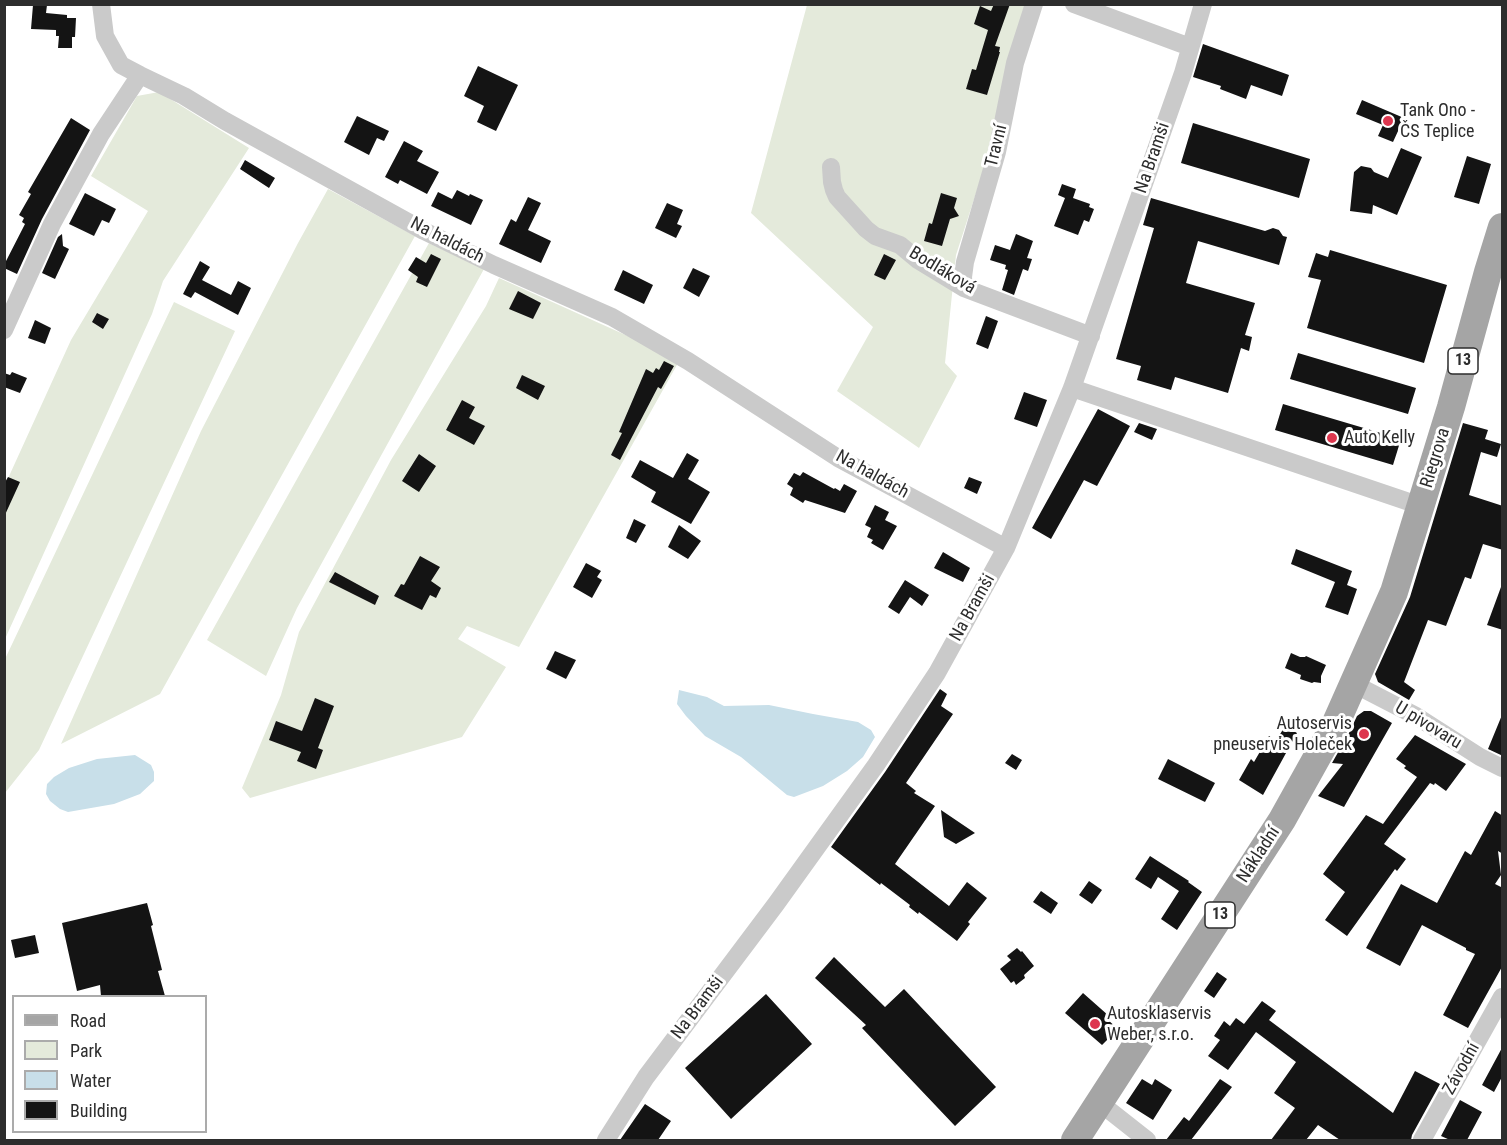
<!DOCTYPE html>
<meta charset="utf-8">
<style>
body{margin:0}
#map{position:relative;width:1507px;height:1145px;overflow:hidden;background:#fff;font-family:"Roboto Condensed",sans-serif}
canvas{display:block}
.frame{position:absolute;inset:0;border:6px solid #2d2d2d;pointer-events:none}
.legend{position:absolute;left:12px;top:995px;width:195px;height:138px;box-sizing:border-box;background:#fff;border:2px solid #ababab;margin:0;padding:8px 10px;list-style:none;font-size:18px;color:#2d2d2d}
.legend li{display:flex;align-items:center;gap:12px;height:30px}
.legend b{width:30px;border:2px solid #ababab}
</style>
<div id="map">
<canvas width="1507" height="1145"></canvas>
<div class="frame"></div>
<ul class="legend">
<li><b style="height:8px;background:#a5a5a5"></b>Road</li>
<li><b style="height:16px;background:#e4eadb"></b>Park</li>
<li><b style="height:16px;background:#c8dfe9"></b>Water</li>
<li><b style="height:16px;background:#141414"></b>Building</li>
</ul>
</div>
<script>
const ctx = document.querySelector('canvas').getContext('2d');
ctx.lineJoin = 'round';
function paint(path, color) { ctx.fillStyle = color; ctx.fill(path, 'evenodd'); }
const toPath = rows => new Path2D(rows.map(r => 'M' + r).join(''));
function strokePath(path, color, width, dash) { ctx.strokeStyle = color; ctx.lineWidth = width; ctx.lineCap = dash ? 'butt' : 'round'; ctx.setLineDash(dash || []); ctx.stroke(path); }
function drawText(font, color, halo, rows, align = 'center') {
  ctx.font = font + ' "Roboto Condensed",sans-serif'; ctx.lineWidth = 6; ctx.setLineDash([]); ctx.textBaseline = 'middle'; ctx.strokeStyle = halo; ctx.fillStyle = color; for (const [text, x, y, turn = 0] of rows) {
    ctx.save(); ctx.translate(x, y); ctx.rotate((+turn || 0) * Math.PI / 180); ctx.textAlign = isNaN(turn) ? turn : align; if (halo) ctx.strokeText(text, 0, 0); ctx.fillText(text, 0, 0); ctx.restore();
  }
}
const green = toPath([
 [807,5,1027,5,988,156,956,255,945,363,957,376,919,448,837,391,873,327,751,213],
 [159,92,249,148,163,281,152,314,5,639,5,485,71,340,148,211,91,176,137,96],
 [328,189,415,236,160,694,61,744,201,431,298,243],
 [429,243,484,269,297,608,266,676,207,640],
 [499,278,630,337,678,363,519,647,467,626,458,639,506,667,462,737,250,798,242,788,281,695,299,632,391,460,486,306],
 [174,302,235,331,39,750,5,793,5,659]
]);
const water = toPath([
 [679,690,707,697,724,706,769,705,813,714,858,722,871,730,875,737,863,757,847,771,823,786,794,797,787,795,741,757,705,736,686,716,677,704],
 [135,755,151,765,154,772,154,781,140,794,114,804,68,812,60,809,50,801,46,794,47,784,54,777,69,768,97,759]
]);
const building = toPath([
 [994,4,1010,4,995,46,1000,47,999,52,1000,52,987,95,966,89,972,69,976,70,988,30,974,24,980,6,991,11],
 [33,5,47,5,46,13,67,15,67,18,76,18,75,37,72,37,72,48,58,48,59,36,56,36,56,30,31,29],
 [1203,44,1289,75,1282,96,1251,85,1246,99,1220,89,1221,86,1193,77],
 [478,66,518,85,496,131,477,122,484,106,464,96],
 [1362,100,1404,118,1393,142,1378,136,1383,125,1356,114],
 [357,116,389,131,384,141,377,138,369,155,344,142],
 [71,118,90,130,42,219,17,274,4,268,4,265,25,224,22,222,24,218,19,215,31,194,28,192],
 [1193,123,1310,159,1299,198,1181,163],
 [404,141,423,151,417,161,439,172,427,194,400,180,398,184,385,177],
 [1401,148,1422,157,1397,215,1373,205,1372,214,1350,211,1354,172,1361,166,1371,168,1374,172,1388,178],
 [1467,156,1491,164,1479,204,1454,197],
 [245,160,275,178,269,188,240,169],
 [1062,184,1076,189,1073,198,1090,204,1089,207,1094,209,1089,222,1084,220,1078,235,1054,226,1065,198,1058,195],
 [457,190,469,196,470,194,483,200,471,225,431,206,438,192,452,199],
 [85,193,116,209,109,223,102,220,94,236,69,224],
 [941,193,957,198,954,208,959,216,950,219,942,246,924,241,929,223,932,224],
 [528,197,541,203,528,230,551,241,541,263,499,244,511,219,516,222],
 [1151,198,1265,231,1273,228,1279,230,1283,236,1287,237,1279,265,1198,241,1186,283,1255,303,1245,335,1252,337,1249,351,1241,348,1228,393,1175,377,1171,390,1137,380,1141,366,1116,359,1154,228,1143,225],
 [667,203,683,210,677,224,682,226,676,238,655,228],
 [62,234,63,246,69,249,55,279,42,273,58,237],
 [1016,234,1033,241,1027,258,1032,259,1028,271,1023,269,1014,295,1002,290,1008,270,1005,269,1006,265,990,260,995,245,1010,250],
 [1330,250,1447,285,1424,363,1307,328,1321,280,1308,277,1316,253,1328,257],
 [431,254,441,259,427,287,416,282,418,277,408,270,416,257,426,263],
 [884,254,896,260,885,280,874,275],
 [200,261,210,267,202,280,231,295,238,281,251,288,238,315,195,292,191,298,183,294],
 [693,268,710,276,699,297,683,288],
 [623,270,653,285,644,304,614,290],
 [518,291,541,303,533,319,509,309],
 [97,313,109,319,103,329,92,322],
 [986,316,998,321,988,349,976,344],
 [35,320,51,328,45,344,28,338],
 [1298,353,1416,388,1408,414,1290,379],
 [664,361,674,366,661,389,658,387,620,460,611,455,622,433,619,432,646,369,653,373,656,368,659,370],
 [12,372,27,378,20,393,4,387,4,373,10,375],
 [522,375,545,386,538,400,516,388],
 [1024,392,1047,400,1037,427,1014,419],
 [462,400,475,407,469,418,485,426,474,445,446,430],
 [1283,404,1401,439,1393,465,1275,430],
 [1098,409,1130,426,1097,486,1084,480,1051,539,1032,528],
 [1139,423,1157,429,1152,440,1134,432],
 [1463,423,1488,430,1485,439,1501,444,1497,457,1481,452,1469,495,1503,506,1503,550,1483,544,1471,579,1465,577,1446,626,1428,620,1404,682,1415,690,1409,700,1378,682,1375,674,1410,597],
 [687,453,699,460,688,479,710,492,691,524,651,502,656,492,631,477,640,460,673,478],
 [419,454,436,466,419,492,402,481],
 [803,472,834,489,835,488,840,491,844,484,857,491,845,513,805,500,803,503,790,495,793,488,787,484,794,473,800,476],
 [8,477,20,482,4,517,4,484],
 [969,477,982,482,977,494,964,488],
 [875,505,889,512,885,520,897,526,883,550,871,543,873,540,867,537,871,528,865,525],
 [634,519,646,525,636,543,626,538],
 [679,525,701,541,688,559,668,547],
 [1296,549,1352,571,1347,585,1357,589,1348,615,1325,607,1335,582,1291,564],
 [943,552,970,568,963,582,934,568],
 [420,556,440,567,431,581,441,588,436,598,430,595,422,610,394,596,401,584,404,585],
 [586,563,601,571,597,577,602,580,592,598,573,587],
 [335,572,379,596,375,605,329,582],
 [905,580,929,595,922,606,910,597,899,614,888,607],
 [1501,587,1503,587,1503,630,1487,625],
 [555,651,576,660,566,679,546,669],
 [1291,653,1300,657,1305,657,1306,656,1326,665,1321,676,1321,683,1314,682,1312,683,1300,679,1301,675,1285,668],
 [940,689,947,694,941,706,953,714,906,783,916,791,914,793,935,806,895,864,949,906,967,882,987,898,968,922,970,924,957,941,919,912,918,914,909,907,910,905,881,883,880,885,831,847,885,772],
 [315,698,334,706,318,748,323,750,316,769,297,761,301,752,269,740,276,721,302,731],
 [1364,711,1371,711,1392,723,1344,807,1318,796,1343,764,1332,763,1349,733,1357,716],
 [1502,715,1503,715,1503,756,1488,749],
 [1285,726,1297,733,1263,795,1239,780,1251,759,1254,762,1269,736,1276,741],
 [1415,735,1466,764,1446,791,1435,783,1434,785,1430,783,1384,844,1406,859,1397,871,1395,869,1347,936,1325,920,1345,892,1323,874,1366,815,1383,824,1417,777,1404,768,1406,766,1396,759],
 [1012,754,1022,760,1016,770,1005,763],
 [1168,759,1215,783,1205,802,1158,779],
 [941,810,975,833,956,844,944,837],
 [1495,811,1503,816,1503,854,1498,851,1501,875,1495,884,1503,888,1503,965,1468,1028,1443,1015,1475,954,1466,950,1466,948,1422,925,1400,966,1366,948,1401,884,1437,903,1465,851,1471,855],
 [1150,856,1189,881,1188,882,1202,892,1177,930,1161,919,1179,891,1158,877,1151,889,1135,879],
 [1089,881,1102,890,1092,904,1079,895],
 [1041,891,1058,903,1051,914,1033,902],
 [147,903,153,925,151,926,162,970,158,971,165,996,101,996,100,985,77,991,62,923],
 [35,935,39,953,15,958,11,940],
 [1017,948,1021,952,1022,951,1034,966,1024,975,1025,978,1016,985,1014,981,1011,983,1000,969,1011,960,1007,956],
 [834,957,885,1007,904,989,996,1087,955,1126,862,1028,866,1025,815,978],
 [1217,972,1227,979,1214,998,1204,991],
 [1083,993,1109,1016,1107,1019,1119,1030,1111,1039,1109,1038,1102,1045,1065,1013],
 [766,994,812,1044,731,1119,685,1068],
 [1262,1001,1276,1011,1269,1020,1393,1113,1415,1071,1440,1084,1412,1135,1411,1140,1340,1140,1318,1125,1306,1140,1271,1140,1295,1108,1274,1093,1296,1062,1256,1032,1228,1070,1208,1056,1220,1040,1214,1036,1224,1021,1230,1026,1236,1018,1244,1024],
 [1503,1046,1503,1075,1494,1092,1482,1085],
 [1142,1079,1152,1085,1155,1079,1172,1090,1153,1120,1126,1103],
 [1220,1079,1232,1087,1191,1140,1166,1140,1184,1117,1189,1121],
 [1460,1100,1482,1112,1467,1140,1450,1140,1441,1136],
 [645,1104,671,1121,658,1140,620,1140]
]);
const minor = toPath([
 [101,4,105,36,121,65,140,75],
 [1074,4,1190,47],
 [831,167,832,182,834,190,837,197,866,229,875,236,900,245,918,260,964,288,1091,336],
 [964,288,963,277,965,262,997,152,1015,63,1034,4],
 [4,330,52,224,101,134,140,75,184,96,225,121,424,231,494,265,612,317,688,361,838,458,1006,548],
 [1072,388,1421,506],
 [1354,684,1416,716,1480,757,1502,768],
 [1100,1103,1147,1140],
 [606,1140,646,1077,776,904,876,765,937,673,1006,548,1072,388,1183,73,1203,4],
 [1422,1140,1502,997]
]);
const primary = toPath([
 [1075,1140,1282,820,1335,725,1394,592,1451,407,1488,272,1502,227]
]);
const markers = [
 [1388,121,6,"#dd364e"],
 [1332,438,6,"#dd364e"],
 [1364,734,6,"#dd364e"],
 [1095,1024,6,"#dd364e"]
];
const shields = [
 [1463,361,30],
 [1220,915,30]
];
const shieldNames = [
 ["13",1463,361],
 ["13",1220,915]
];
const poiNames = [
 ["Tank Ono -",1400,111],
 ["ČS Teplice",1400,132],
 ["Auto Kelly",1344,438],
 ["Autoservis",1352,724,"right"],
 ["pneuservis Holeček",1352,745,"right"],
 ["Autosklaservis",1107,1014],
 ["Weber, s.r.o.",1107,1035]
];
const streetNames = [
 ["Travní",997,146,-76],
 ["Na Bramši",1153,158,-71],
 ["Na haldách",447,241,27],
 ["Bodláková",942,271,31],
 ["Riegrova",1436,458,-73],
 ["Na haldách",872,475,29],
 ["Na Bramši",973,608,-61],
 ["U pivovaru",1428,726,31],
 ["Nákladní",1259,855,-57],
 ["Na Bramši",698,1008,-53],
 ["Závodní",1462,1069,-61]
];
paint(green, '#e4eadb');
paint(water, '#c8dfe9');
paint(building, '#141414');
strokePath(minor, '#cacaca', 18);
strokePath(primary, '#a5a5a5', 28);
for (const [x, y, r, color] of markers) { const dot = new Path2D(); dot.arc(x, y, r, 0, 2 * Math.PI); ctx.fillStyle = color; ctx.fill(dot); strokePath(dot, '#fff', 2); }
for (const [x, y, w] of shields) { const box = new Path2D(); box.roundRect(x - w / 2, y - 13, w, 26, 4.5); ctx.fillStyle = '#fff'; ctx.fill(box); strokePath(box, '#2d2d2d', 1.5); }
drawText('bold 16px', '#2d2d2d', null, shieldNames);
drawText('18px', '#2d2d2d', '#fff', poiNames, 'left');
drawText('18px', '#2d2d2d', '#fff', streetNames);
</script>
